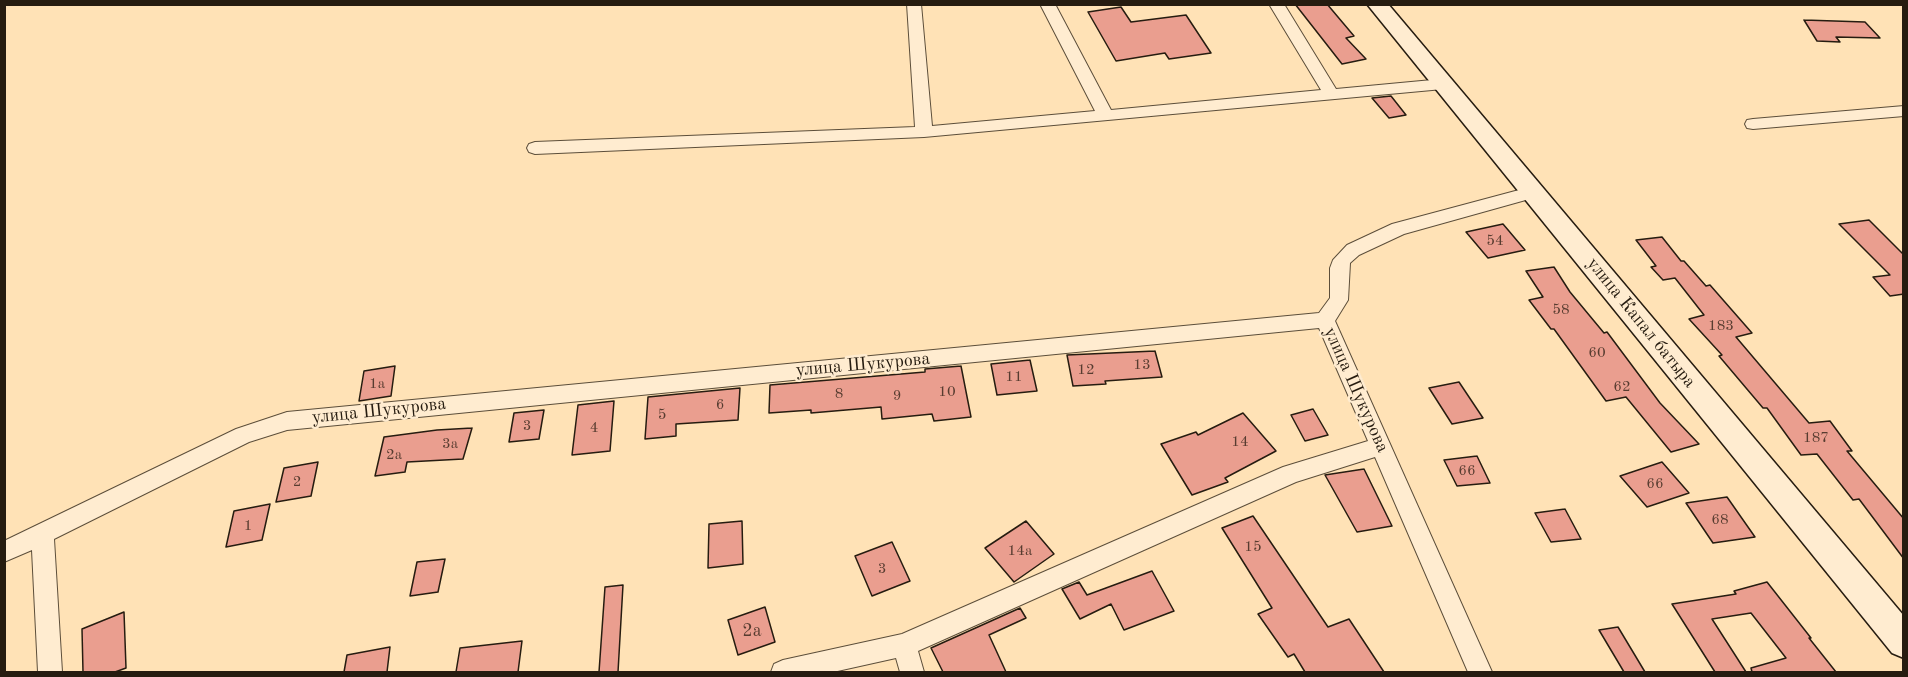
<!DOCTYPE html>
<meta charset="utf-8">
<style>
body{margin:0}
#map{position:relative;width:1908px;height:677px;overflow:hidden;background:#ffe2b6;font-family:"Old Standard TT",serif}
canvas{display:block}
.frame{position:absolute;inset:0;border:6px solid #261c10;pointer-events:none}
</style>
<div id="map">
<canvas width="1908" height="677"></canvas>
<div class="frame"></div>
</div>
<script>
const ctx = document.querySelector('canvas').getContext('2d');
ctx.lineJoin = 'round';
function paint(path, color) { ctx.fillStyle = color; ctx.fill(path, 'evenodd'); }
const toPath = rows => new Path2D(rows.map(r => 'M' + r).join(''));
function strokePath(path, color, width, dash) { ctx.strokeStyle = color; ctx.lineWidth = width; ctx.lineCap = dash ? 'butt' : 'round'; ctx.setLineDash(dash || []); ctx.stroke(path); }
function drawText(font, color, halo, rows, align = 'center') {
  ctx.font = font + ' "Old Standard TT",serif'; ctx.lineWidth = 5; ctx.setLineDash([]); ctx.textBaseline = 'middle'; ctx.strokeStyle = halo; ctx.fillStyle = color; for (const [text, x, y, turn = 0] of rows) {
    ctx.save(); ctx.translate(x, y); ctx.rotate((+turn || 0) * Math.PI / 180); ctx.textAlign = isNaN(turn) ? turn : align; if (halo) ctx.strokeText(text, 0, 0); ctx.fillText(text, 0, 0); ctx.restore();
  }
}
const building = toPath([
 [1295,4,1327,4,1354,36,1346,38,1366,59,1342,64,1295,4],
 [1121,7,1131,22,1186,15,1211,53,1169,59,1165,53,1116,61,1088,12,1121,7],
 [1804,20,1865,22,1880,38,1836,37,1840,42,1817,41,1804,20],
 [1391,96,1406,115,1389,118,1372,98,1391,96],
 [1869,220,1904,255,1904,294,1890,296,1873,277,1890,275,1839,224,1869,220],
 [1503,224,1525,250,1488,258,1466,232,1503,224],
 [1662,237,1681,261,1684,261,1706,286,1710,285,1752,333,1736,337,1809,423,1830,421,1852,451,1847,451,1904,519,1904,559,1859,499,1853,500,1817,454,1801,455,1767,408,1763,408,1719,356,1722,355,1689,319,1704,315,1675,278,1663,280,1651,267,1656,266,1636,240,1662,237],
 [1554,267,1570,292,1604,333,1607,332,1660,403,1699,444,1671,452,1626,397,1606,401,1554,329,1551,329,1529,300,1543,297,1526,271,1554,267],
 [1155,351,1162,377,1105,381,1106,384,1073,386,1067,355,1155,351],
 [1030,360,1037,391,997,395,991,364,1030,360],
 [395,366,391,396,359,401,364,371,395,366],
 [961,366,971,417,934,421,932,414,882,419,881,407,811,413,811,410,769,413,770,385,925,372,925,369,961,366],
 [1459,382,1483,418,1452,424,1429,388,1459,382],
 [740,388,738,420,676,424,676,436,645,439,648,397,740,388],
 [614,401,610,451,572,455,578,405,614,401],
 [1313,409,1328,435,1305,441,1291,415,1313,409],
 [544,410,539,439,509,442,514,413,544,410],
 [1243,413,1276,451,1225,478,1228,482,1192,495,1161,444,1196,432,1198,435,1243,413],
 [472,428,463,459,407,462,405,472,375,476,384,437,437,430,472,428],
 [1477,456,1490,483,1457,486,1444,460,1477,456],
 [318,462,311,496,276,502,284,468,318,462],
 [1662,462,1689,493,1647,507,1620,476,1662,462],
 [1364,469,1392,526,1357,532,1325,475,1364,469],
 [1727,497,1755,537,1713,543,1686,503,1727,497],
 [270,504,262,540,226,547,234,511,270,504],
 [1565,509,1581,539,1551,542,1535,513,1565,509],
 [1253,516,1328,627,1349,619,1384,672,1305,672,1294,654,1288,657,1258,614,1272,608,1222,528,1253,516],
 [742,521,743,564,708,568,709,524,742,521],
 [1026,521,1054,554,1014,582,985,548,1026,521],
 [892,542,910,581,872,596,855,556,892,542],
 [445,559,438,592,410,596,417,562,445,559],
 [1152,571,1174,611,1124,630,1111,604,1080,619,1062,589,1079,582,1087,595,1152,571],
 [1767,582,1811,638,1809,638,1836,672,1752,672,1751,668,1786,658,1751,613,1712,619,1746,672,1715,672,1672,604,1736,594,1734,591,1767,582],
 [623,585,618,672,599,672,605,587,623,585],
 [765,607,775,642,738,655,728,620,765,607],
 [1020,608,1026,618,989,635,1006,672,943,672,931,648,1020,608],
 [124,612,126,668,115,672,83,672,82,629,124,612],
 [1618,627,1645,672,1624,672,1599,630,1618,627],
 [522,641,518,672,456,672,460,648,522,641],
 [390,647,387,672,344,672,347,655,390,647]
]);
const street = toPath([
 [907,4,921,4,932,126,1095,111,1040,4,1055,4,1111,110,1321,90,1269,4,1284,4,1336,89,1443,79,1451,84,1443,89,924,137,535,154,529,152,527,148,529,144,535,142,915,127,907,4],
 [1904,106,1904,116,1753,129,1747,128,1745,124,1747,120,1753,119,1904,106],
 [1534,186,1540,188,1543,192,1540,196,1404,234,1359,255,1350,263,1348,300,1335,321,1492,672,1468,672,1375,457,1296,482,918,651,924,672,900,672,896,658,833,672,771,672,774,664,783,660,902,634,1283,467,1368,441,1319,328,287,430,249,442,54,539,62,672,38,672,32,550,4,562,4,541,236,429,287,412,1319,313,1330,298,1330,268,1333,260,1347,245,1392,224,1534,186]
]);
const secondary = toPath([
 [1367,4,1388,4,1904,616,1904,658,1892,653,1367,4]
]);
const numberNames = [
 ["54",1495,241],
 ["58",1561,310],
 ["183",1721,326],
 ["60",1597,353],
 ["13",1142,365],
 ["12",1086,370],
 ["11",1014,377],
 ["1а",377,384],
 ["62",1622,387],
 ["10",947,392],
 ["8",839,394],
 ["9",897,396],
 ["6",720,405],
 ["5",662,415],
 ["3",527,426],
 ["4",594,428],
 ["187",1816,438],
 ["14",1240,442],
 ["3а",450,444],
 ["2а",394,455],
 ["66",1467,471],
 ["2",297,482],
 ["66",1655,484],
 ["68",1720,520],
 ["1",248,526],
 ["15",1253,547],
 ["14а",1020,551],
 ["3",882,569]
];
const streetNames = [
 ["улица Капал батыра",1641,323,51],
 ["улица Шукурова",863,365,-5],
 ["улица Шукурова",1356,390,66],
 ["улица Шукурова",379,411,-6]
];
const nearNumbernames = [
 ["2а",752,631]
];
paint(building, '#ea9e8f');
strokePath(building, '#261c10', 1.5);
strokePath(street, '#5c4e3a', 2);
strokePath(secondary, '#261c10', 3);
paint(street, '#ffecd0');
paint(secondary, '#ffecd0');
drawText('15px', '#573c30', null, numberNames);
drawText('18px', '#261c10', '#ffecd0', streetNames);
drawText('18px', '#573c30', null, nearNumbernames);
</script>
